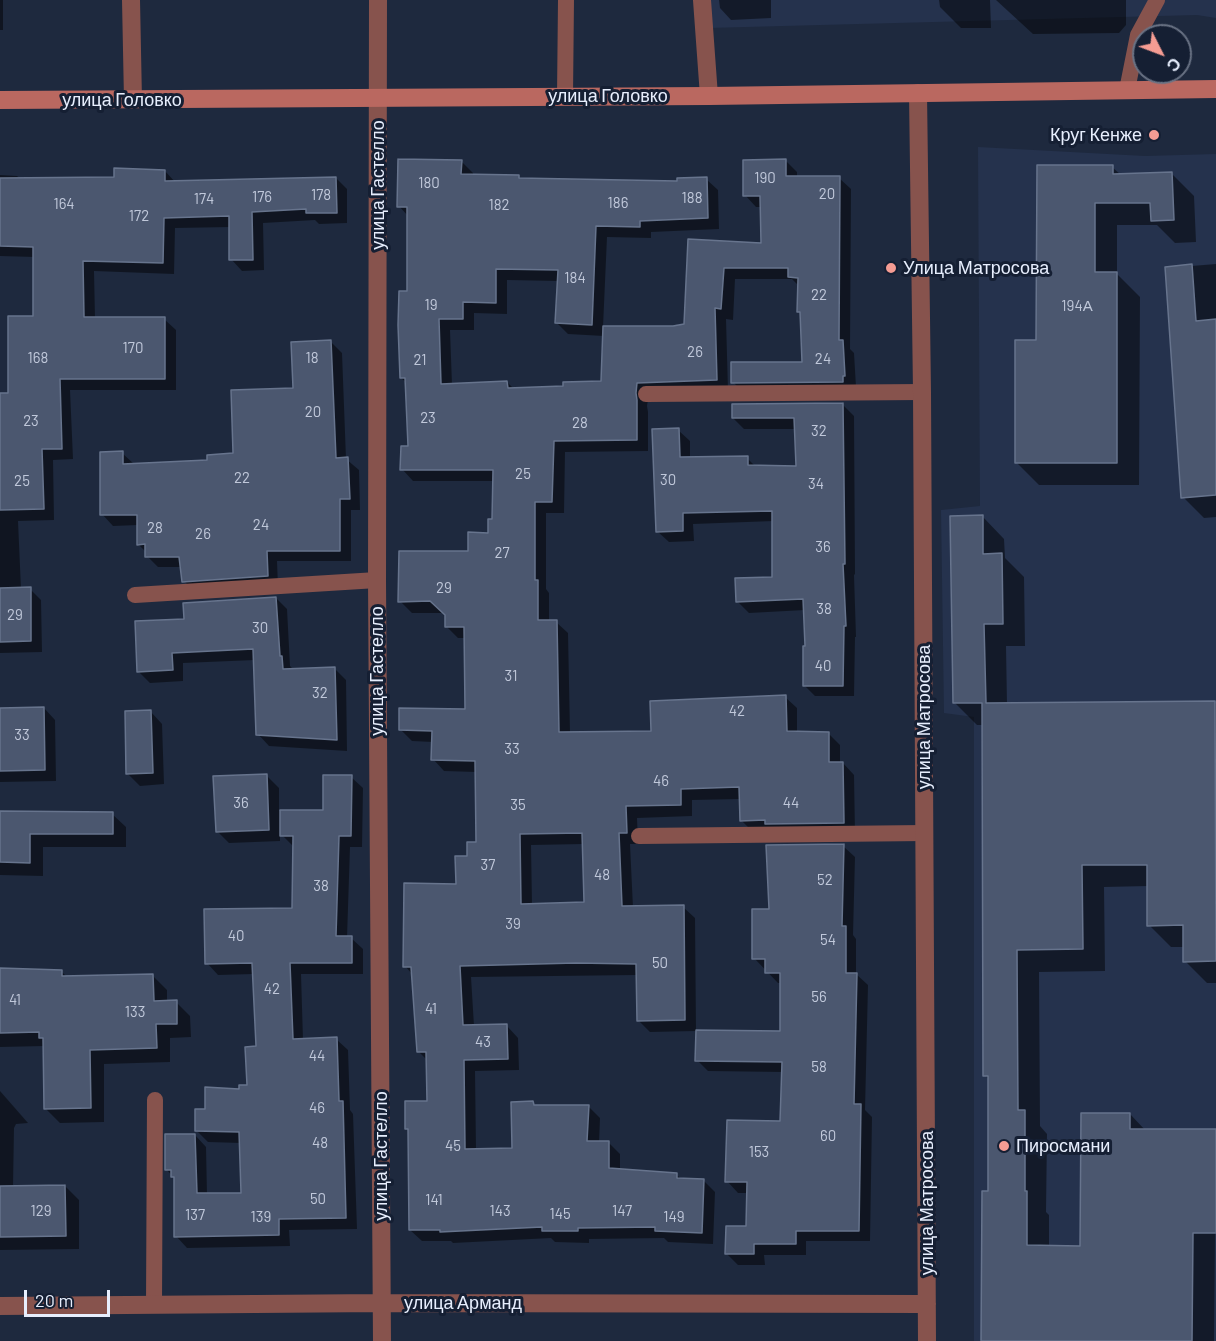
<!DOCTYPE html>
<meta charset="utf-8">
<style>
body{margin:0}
#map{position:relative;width:1216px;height:1341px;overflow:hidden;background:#1e293e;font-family:Barlow,sans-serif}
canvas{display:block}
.north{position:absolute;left:1132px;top:24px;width:60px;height:60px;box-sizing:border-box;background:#151f33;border:2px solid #697284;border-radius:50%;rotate:132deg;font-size:16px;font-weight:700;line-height:24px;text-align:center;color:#e7eefd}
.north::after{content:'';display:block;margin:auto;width:21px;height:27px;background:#f59c93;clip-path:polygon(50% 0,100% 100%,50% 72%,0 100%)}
.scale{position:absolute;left:24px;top:1290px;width:86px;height:27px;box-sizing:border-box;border:3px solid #e7eefd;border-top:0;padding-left:8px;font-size:18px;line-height:21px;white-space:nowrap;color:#e7eefd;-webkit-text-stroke:4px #151f33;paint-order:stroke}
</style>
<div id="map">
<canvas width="1216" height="1341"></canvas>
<div class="north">С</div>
<div class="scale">20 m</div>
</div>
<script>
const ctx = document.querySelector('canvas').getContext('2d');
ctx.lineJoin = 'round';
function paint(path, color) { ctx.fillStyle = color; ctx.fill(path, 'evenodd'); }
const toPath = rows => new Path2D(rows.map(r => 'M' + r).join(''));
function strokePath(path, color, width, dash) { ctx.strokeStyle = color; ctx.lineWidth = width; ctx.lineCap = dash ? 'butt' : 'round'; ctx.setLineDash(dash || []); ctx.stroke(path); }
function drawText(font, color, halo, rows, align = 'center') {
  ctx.font = font + ' Barlow,sans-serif'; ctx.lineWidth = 6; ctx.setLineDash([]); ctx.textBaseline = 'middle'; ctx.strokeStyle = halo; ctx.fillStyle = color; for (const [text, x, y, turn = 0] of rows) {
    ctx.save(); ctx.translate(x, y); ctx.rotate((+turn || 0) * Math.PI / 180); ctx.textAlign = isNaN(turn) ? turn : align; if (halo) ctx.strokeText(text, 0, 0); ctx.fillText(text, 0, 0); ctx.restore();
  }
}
const built = toPath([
 [706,0,1216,0,1216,18,1197,15,708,28],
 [978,147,1145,156,1216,154,1216,1341,974,1341,974,717,944,713,941,510,980,506]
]);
const shadow = toPath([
 [0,0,3,0,3,30,0,30],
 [719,0,771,0,771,18,731,20,720,8],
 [939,0,990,0,991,28,961,28,940,7],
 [996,0,1126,0,1126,25,1119,33,1033,34],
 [785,160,797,172,797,178,839,178,851,189,850,349,854,353,856,387,745,394,733,382,804,364,799,286,792,279,735,279,733,320,726,319,728,391,649,394,647,406,648,412,648,451,565,452,564,513,546,513,546,589,549,593,549,622,556,622,568,633,570,733,653,733,785,697,797,708,797,733,828,733,840,745,840,763,843,763,854,775,855,834,753,832,741,820,740,799,692,800,692,816,637,818,638,844,630,844,633,908,683,907,695,918,696,1031,650,1032,638,1020,637,975,471,977,474,1026,507,1026,518,1038,519,1070,475,1071,476,1150,513,1150,533,1103,537,1106,588,1106,600,1118,599,1143,609,1143,620,1154,620,1171,676,1174,682,1180,703,1180,715,1192,713,1244,668,1242,664,1238,589,1239,589,1243,555,1242,551,1238,453,1243,451,1241,422,1241,410,1230,409,1131,406,1128,428,1103,427,1060,419,1052,413,975,405,966,458,885,468,857,477,844,476,772,444,771,433,759,433,742,412,741,401,730,466,711,466,638,458,638,447,627,446,616,443,613,412,613,400,601,470,552,490,534,494,521,495,481,413,481,402,469,410,448,407,383,401,378,408,292,408,216,399,206,461,161,473,173,473,175,518,176,522,180,678,182,706,179,718,190,719,229,651,232,651,238,607,237,603,327,673,328,686,326,690,241,762,245,762,207,756,207,745,195],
 [507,280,558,281,556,322,568,334,604,336,603,383,514,389,507,382,452,385,450,330,474,330,474,313,507,314],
 [584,844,586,904,532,905,531,845],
 [1039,166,1112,167,1121,175,1171,173,1194,196,1196,242,1175,243,1157,225,1117,225,1117,274,1140,297,1139,485,1039,485,1017,463,1038,342],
 [165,171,176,183,336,178,347,189,347,223,319,224,315,220,263,223,264,270,242,271,231,259,231,227,175,228,174,274,94,271,95,319,164,319,176,330,176,390,70,390,73,459,53,460,54,520,18,521,21,589,30,589,41,600,42,652,0,653,0,394,9,394,35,318,35,257,0,256,0,175,17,176,21,179,116,179],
 [1216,264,1216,517,1204,518,1183,497,1167,268],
 [331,342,342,353,346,459,359,470,360,510,351,510,351,561,277,561,278,587,195,592,184,581,182,567,158,567,147,556,147,553,138,544,138,525,113,526,102,514,122,453,134,464,209,461,235,455,294,389],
 [843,405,854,416,855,574,854,575,856,637,855,637,854,696,815,696,804,685,806,647,805,610,749,613,738,602,774,578,774,521,693,524,694,541,669,542,657,531,678,430,690,441,690,458,747,458,756,467,797,467,796,429,744,429,733,418],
 [982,516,1004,539,1005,558,1024,577,1025,646,1006,646,1007,704,1214,702,1216,704,1216,983,1207,983,1185,961,1185,947,1171,947,1149,925,1149,886,1104,887,1105,971,1039,972,1040,1126,1047,1134,1046,1212,1049,1215,1049,1247,1081,1247,1130,1114,1146,1131,1216,1131,1214,1341,983,1341,989,1193,990,1081,985,1075,983,725,977,725,955,703],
 [276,598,287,609,290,666,293,669,335,669,346,680,347,751,269,746,258,734,255,660,183,663,183,681,150,683,139,672,186,620],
 [44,708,55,720,56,781,0,782,0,709],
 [151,712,162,724,164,784,140,786,128,774],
 [267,776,279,788,279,811,324,812,351,777,363,788,362,847,350,847,347,938,351,938,363,949,363,974,301,974,303,1040,336,1039,348,1050,350,1110,353,1114,357,1229,289,1230,290,1246,187,1248,176,1236,175,1179,167,1170,195,1135,206,1147,207,1195,242,1194,241,1143,208,1142,197,1131,206,1111,248,1087,258,1048,254,974,218,975,207,963,294,909,294,847,280,833,280,841,229,843,217,831],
 [0,813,112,814,126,827,126,847,43,847,43,876,0,875],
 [843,846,855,857,853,935,856,939,856,974,868,985,865,1110,872,1117,870,1241,806,1241,806,1255,764,1255,765,1265,738,1265,727,1254,747,1228,748,1193,738,1193,727,1181,782,1122,783,1072,708,1071,697,1060,782,1033,782,983,778,983,754,958,771,911],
 [0,970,61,971,68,978,153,976,167,990,167,1002,176,1002,190,1016,191,1037,170,1038,170,1062,104,1064,104,1122,60,1123,45,1108,45,1046,0,1047],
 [0,1091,28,1123,16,1124,14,1128,13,1187,65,1186,79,1200,79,1249,0,1250]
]);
const building = toPath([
 [398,159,462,160,461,174,519,175,519,178,677,181,677,178,707,177,708,218,640,221,640,227,596,226,592,325,555,323,558,270,496,269,496,303,463,302,463,319,439,319,441,384,507,381,508,388,563,386,563,382,601,381,603,326,673,326,684,324,688,239,761,243,760,196,743,196,743,160,786,159,786,176,840,176,839,340,843,340,845,376,843,376,843,382,731,383,731,362,802,362,800,312,797,312,798,278,788,277,788,268,724,268,721,309,715,308,717,380,637,383,636,393,637,400,637,440,554,441,552,502,535,502,535,580,538,580,538,620,557,620,559,732,651,731,650,701,786,695,787,731,829,732,829,762,843,762,844,823,765,824,765,820,740,821,739,787,681,789,681,805,626,806,627,833,619,833,622,906,684,905,685,1020,637,1021,636,964,576,963,460,966,463,1025,507,1024,508,1059,464,1060,465,1149,512,1148,511,1102,533,1101,534,1105,589,1105,587,1141,609,1141,609,1168,677,1173,677,1178,704,1179,702,1233,655,1231,655,1227,578,1228,578,1231,542,1231,542,1227,440,1232,440,1230,409,1230,408,1129,405,1129,405,1101,427,1101,426,1052,417,1052,411,967,403,967,404,883,456,884,455,856,467,856,467,842,476,842,475,761,431,760,432,731,399,730,399,708,465,709,464,627,445,627,445,615,430,601,398,602,399,551,468,551,468,532,488,533,488,519,492,519,493,470,400,470,401,446,408,446,405,378,400,378,398,325,399,291,407,291,407,207,397,207,398,159],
 [582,833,584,902,521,904,520,834,582,833],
 [1037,165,1113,165,1113,174,1172,172,1174,220,1151,221,1150,203,1095,203,1095,272,1117,272,1117,463,1015,463,1015,340,1036,340,1037,165],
 [114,168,165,170,165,181,336,177,337,213,306,213,306,209,252,212,253,260,229,260,229,216,164,218,163,263,83,261,84,317,165,317,165,379,60,379,62,449,42,449,44,509,0,510,0,393,8,393,8,316,33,316,33,247,0,246,0,178,114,177,114,168],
 [1192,264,1196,321,1216,319,1216,495,1181,498,1165,267,1192,264],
 [331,340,336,458,348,457,350,499,340,499,340,551,267,551,268,576,182,582,179,557,145,557,145,544,137,545,137,515,100,515,100,452,123,451,123,464,207,460,207,455,233,453,231,390,293,388,291,342,331,340],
 [843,403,845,564,843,564,846,626,844,626,843,686,803,686,803,646,805,646,803,599,736,602,735,578,772,577,772,511,683,513,683,531,656,532,652,429,679,428,680,457,748,456,748,465,796,466,794,418,732,418,732,404,843,403],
 [983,515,983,554,1002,553,1003,624,984,624,986,703,1215,701,1216,961,1183,962,1183,925,1147,926,1147,865,1082,865,1083,949,1017,950,1018,1110,1025,1110,1025,1191,1027,1191,1027,1245,1080,1246,1081,1113,1130,1113,1130,1129,1216,1129,1216,1233,1193,1233,1192,1341,981,1341,982,1191,988,1191,988,1076,983,1076,982,703,953,703,950,516,983,515],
 [31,587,31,641,0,642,0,588,31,587],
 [276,597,280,656,282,656,283,669,335,667,337,740,256,735,253,649,172,653,173,670,137,672,135,621,184,619,183,603,276,597],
 [44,707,45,770,0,771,0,708,44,707],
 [151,710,153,773,126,774,125,711,151,710],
 [267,774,269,830,216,832,213,776,267,774],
 [323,775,352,775,351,836,339,836,336,936,352,936,352,963,290,963,293,1039,337,1037,339,1101,343,1101,346,1218,279,1219,279,1235,174,1237,174,1177,171,1177,171,1170,165,1170,165,1134,195,1134,197,1193,241,1193,239,1132,195,1131,195,1109,205,1109,205,1087,239,1089,239,1085,247,1085,245,1047,256,1046,252,963,205,964,204,909,292,908,293,836,280,836,280,810,323,810,323,775],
 [0,811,113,812,113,834,30,834,30,863,0,862,0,811],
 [844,844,842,926,846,926,846,973,857,973,854,1104,861,1104,859,1231,796,1231,796,1244,754,1244,754,1254,725,1254,726,1226,746,1226,747,1182,725,1182,727,1120,780,1121,782,1062,695,1061,696,1030,780,1031,780,973,765,973,765,959,752,959,752,909,769,909,766,845,844,844],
 [0,968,62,970,62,976,153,974,154,1001,177,1000,177,1024,156,1024,157,1048,90,1050,91,1108,44,1109,43,1038,39,1038,39,1032,0,1033,0,968],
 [65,1185,66,1236,0,1237,0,1186,65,1185]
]);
const lane = toPath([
 [1127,90,1138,35,1157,0],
 [565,96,566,0],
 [646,394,922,392],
 [135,595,377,580],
 [639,836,925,833],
 [154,1304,155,1100]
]);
const street = toPath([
 [131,0,133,100],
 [378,0,377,580,382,1341],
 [702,0,709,96],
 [918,93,922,392,927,1341],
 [0,1306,382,1303,927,1304]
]);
const secondary = toPath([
 [0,100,709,96,1216,89]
]);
const markers = [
 [1154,135,6,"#f59c93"],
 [891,268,6,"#f59c93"],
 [1004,1146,6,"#f59c93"]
];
const numberNames = [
 ["190",765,178],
 ["180",429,183],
 ["20",827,194],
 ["178",321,195],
 ["176",262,197],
 ["188",692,198],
 ["174",204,199],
 ["186",618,203],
 ["164",64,204],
 ["182",499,205],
 ["172",139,216],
 ["184",575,278],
 ["22",819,295],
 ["19",431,305],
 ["194А",1077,306],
 ["170",133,348],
 ["26",695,352],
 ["168",38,358],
 ["18",312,358],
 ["24",823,359],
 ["21",420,360],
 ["20",313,412],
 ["23",428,418],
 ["23",31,421],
 ["28",580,423],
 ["32",819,431],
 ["25",523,474],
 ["22",242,478],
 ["30",668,480],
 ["25",22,481],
 ["34",816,484],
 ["24",261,525],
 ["28",155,528],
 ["26",203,534],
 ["36",823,547],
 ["27",502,553],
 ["29",444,588],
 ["38",824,609],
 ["29",15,615],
 ["30",260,628],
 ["40",823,666],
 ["31",511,676],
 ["32",320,693],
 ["42",737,711],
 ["33",22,735],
 ["33",512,749],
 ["46",661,781],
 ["36",241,803],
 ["44",791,803],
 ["35",518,805],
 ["37",488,865],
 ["48",602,875],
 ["52",825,880],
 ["38",321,886],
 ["39",513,924],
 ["40",236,936],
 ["54",828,940],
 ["50",660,963],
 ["42",272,989],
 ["56",819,997],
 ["41",15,1000],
 ["41",431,1009],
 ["133",135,1012],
 ["43",483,1042],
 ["44",317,1056],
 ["58",819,1067],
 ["46",317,1108],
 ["60",828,1136],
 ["48",320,1143],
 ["45",453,1146],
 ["153",759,1152],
 ["50",318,1199],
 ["141",434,1200],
 ["129",41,1211],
 ["143",500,1211],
 ["147",622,1211],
 ["145",560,1214],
 ["137",195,1215],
 ["139",261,1217],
 ["149",674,1217]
];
const streetNames = [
 ["улица Головко",608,96],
 ["улица Головко",122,100],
 ["улица Гастелло",378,185,-90],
 ["улица Гастелло",377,671,-90],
 ["улица Матросова",924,717,-90],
 ["улица Гастелло",381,1156,-90],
 ["улица Матросова",927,1203,-90],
 ["улица Арманд",463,1303]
];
const poiNames = [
 ["Круг Кенже",1142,135,"right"],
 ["Улица Матросова",903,268],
 ["Пиросмани",1016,1146]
];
paint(built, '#25324d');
paint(shadow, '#0007');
paint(building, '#4b576f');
strokePath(building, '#67748d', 1.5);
strokePath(lane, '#87534d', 16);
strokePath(street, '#87534d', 18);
strokePath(secondary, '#ba6860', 18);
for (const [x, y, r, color] of markers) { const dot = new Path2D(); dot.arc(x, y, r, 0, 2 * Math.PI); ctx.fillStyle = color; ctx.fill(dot); strokePath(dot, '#151f33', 2); }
drawText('15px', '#c0c8da', null, numberNames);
drawText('18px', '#e7eefd', '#151f33', streetNames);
drawText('18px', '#e7eefd', '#151f33', poiNames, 'left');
</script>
